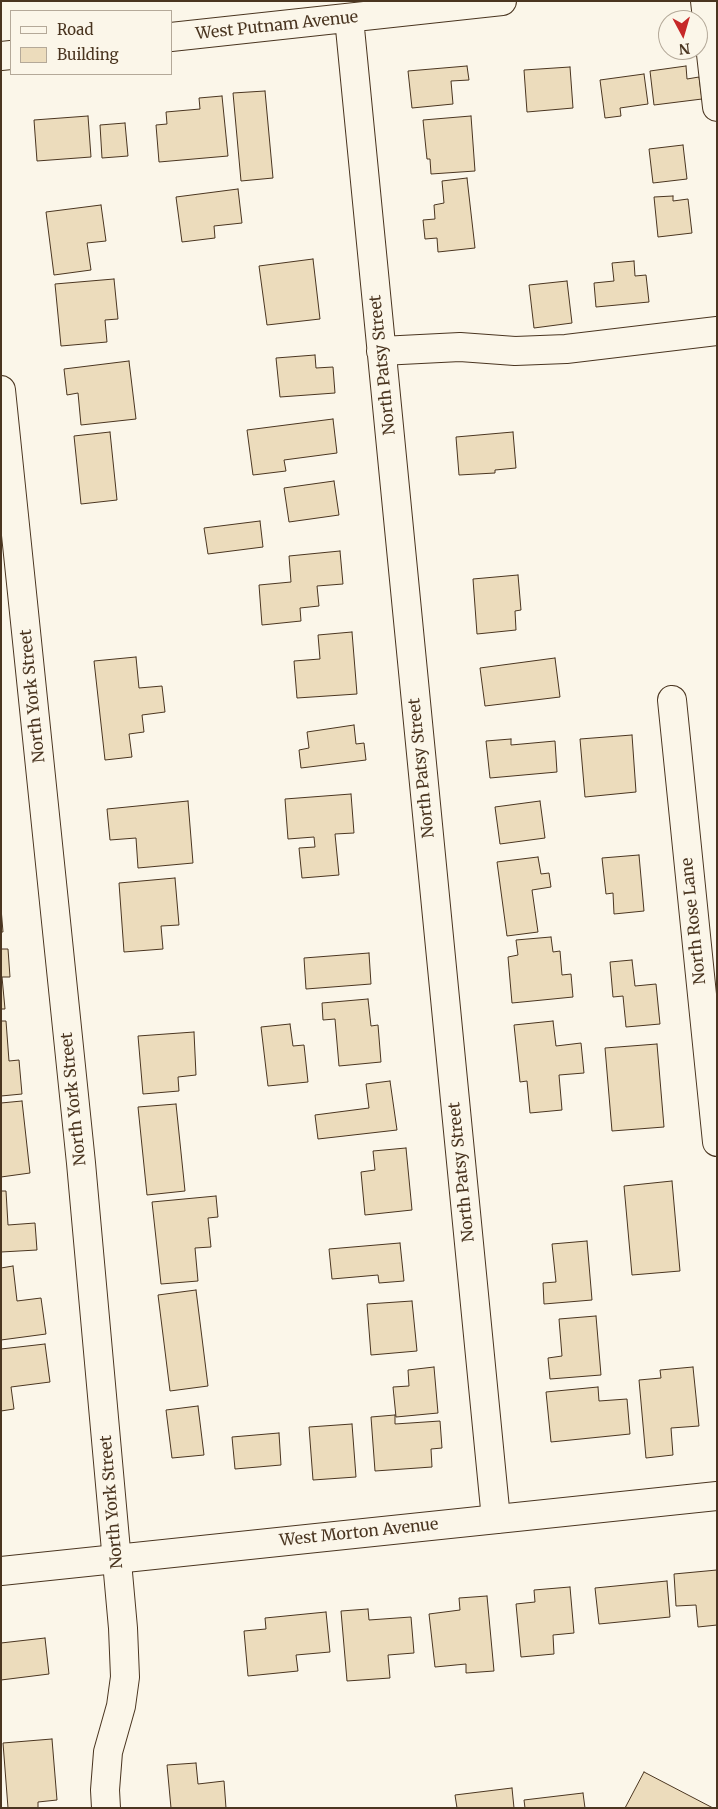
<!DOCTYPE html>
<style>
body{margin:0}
#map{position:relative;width:718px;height:1809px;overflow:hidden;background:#fbf6e9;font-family:Merriweather,serif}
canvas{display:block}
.frame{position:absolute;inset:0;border:2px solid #4a3520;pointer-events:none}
.legend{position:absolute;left:10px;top:10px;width:162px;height:65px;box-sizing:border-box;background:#fbf6e9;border:1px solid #b4a999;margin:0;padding:6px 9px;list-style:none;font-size:15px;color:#4a3520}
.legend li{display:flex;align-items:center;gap:10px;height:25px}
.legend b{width:25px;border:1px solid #b4a999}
.north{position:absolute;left:658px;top:10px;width:50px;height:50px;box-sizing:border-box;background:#fbf6e9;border:1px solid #b4a999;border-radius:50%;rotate:174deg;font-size:14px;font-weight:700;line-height:20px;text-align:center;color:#4a3520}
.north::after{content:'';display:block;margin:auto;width:18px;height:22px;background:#c62828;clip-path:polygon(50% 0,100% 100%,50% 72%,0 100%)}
</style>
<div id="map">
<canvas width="718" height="1809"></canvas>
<div class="frame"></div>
<ul class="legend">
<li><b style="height:6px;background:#fbf6e9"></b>Road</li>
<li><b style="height:14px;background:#ecdcbc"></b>Building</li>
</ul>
<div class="north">N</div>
</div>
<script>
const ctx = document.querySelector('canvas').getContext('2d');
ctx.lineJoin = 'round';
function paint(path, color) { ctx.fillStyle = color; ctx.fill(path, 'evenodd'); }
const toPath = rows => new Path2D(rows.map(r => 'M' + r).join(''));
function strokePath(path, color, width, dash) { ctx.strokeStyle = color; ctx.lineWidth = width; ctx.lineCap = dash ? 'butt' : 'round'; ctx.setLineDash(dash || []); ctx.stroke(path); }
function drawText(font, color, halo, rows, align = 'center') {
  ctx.font = font + ' Merriweather,serif'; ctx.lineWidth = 4; ctx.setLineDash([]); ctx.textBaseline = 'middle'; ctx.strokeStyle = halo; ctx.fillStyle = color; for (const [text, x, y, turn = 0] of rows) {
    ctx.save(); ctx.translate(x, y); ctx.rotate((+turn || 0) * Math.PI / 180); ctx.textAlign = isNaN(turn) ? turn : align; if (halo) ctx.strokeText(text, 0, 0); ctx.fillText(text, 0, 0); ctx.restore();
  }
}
const building = toPath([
 [467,66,469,80,451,81,453,104,412,108,408,71,467,66],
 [686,66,687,79,699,77,702,99,654,105,650,71,686,66],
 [570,67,573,108,527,112,524,70,570,67],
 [644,74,648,104,620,108,621,116,605,118,600,80,644,74],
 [265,91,273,178,241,181,233,93,265,91],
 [222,96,228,156,159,162,156,125,167,124,166,112,200,109,199,98,222,96],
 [88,116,91,157,37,161,34,120,88,116],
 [471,116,475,171,431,174,430,159,427,159,423,120,471,116],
 [125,123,128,156,102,158,100,125,125,123],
 [683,145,687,179,653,183,649,149,683,145],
 [467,178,475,248,438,252,437,238,425,239,423,220,435,219,434,205,444,203,442,181,467,178],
 [238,189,242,223,214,226,215,238,182,242,176,197,238,189],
 [673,196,673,201,688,199,692,233,658,237,654,197,673,196],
 [101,205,106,241,87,243,91,270,54,275,46,212,101,205],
 [313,259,320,319,267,325,259,266,313,259],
 [634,261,635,276,646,275,649,302,596,307,594,283,614,281,612,263,634,261],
 [114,279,118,319,105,320,107,342,61,346,55,284,114,279],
 [567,281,572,323,534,328,529,285,567,281],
 [315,355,316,368,333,367,335,393,280,397,276,358,315,355],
 [129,361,136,419,81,425,78,393,67,395,64,369,129,361],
 [333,419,337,453,284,460,286,471,253,475,247,430,333,419],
 [110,432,117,500,81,504,74,436,110,432],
 [513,432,516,468,495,470,495,473,459,475,456,437,513,432],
 [334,481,339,515,289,522,284,488,334,481],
 [260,521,263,547,208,554,204,528,260,521],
 [340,551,343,584,317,586,319,606,300,608,301,621,262,625,259,585,291,582,289,556,340,551],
 [518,575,521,610,515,611,516,630,477,634,473,579,518,575],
 [352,632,357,694,297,698,294,661,320,659,318,635,352,632],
 [136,657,139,688,162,686,165,712,142,715,144,732,129,734,132,757,105,760,94,661,136,657],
 [555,658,560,697,485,706,480,668,555,658],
 [354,725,356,744,364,743,366,760,301,768,299,750,309,748,307,732,354,725],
 [632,735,636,792,585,797,580,739,632,735],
 [511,739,511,745,555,741,557,772,490,778,486,741,511,739],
 [351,794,354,833,335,834,339,875,302,878,299,848,315,847,314,837,288,839,285,799,351,794],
 [188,801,193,863,138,868,136,838,110,840,107,809,188,801],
 [540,801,545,838,500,844,495,807,540,801],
 [639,855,644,911,614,914,613,893,606,894,602,858,639,855],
 [538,857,541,874,549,873,551,887,532,890,538,932,507,936,497,862,538,857],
 [175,878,179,925,161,926,163,949,124,952,119,883,175,878],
 [1,908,3,932,1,932,1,908],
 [551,937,553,952,560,951,562,975,571,974,573,997,512,1003,508,957,518,955,516,940,551,937],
 [1,949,8,949,10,977,2,977,5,1009,1,1009,1,949],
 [369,953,371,984,306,989,304,958,369,953],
 [632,960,635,986,656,984,660,1024,626,1027,623,996,613,997,610,962,632,960],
 [368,999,371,1026,378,1025,381,1062,339,1066,335,1019,323,1020,322,1003,368,999],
 [1,1021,6,1021,9,1061,19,1060,22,1094,1,1096,1,1021],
 [553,1021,556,1046,581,1043,584,1073,559,1075,562,1110,530,1113,527,1081,520,1082,514,1025,553,1021],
 [290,1024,293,1046,304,1045,308,1082,268,1086,261,1027,290,1024],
 [194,1032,196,1075,178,1077,179,1091,143,1094,138,1036,194,1032],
 [657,1044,664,1127,612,1131,605,1048,657,1044],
 [390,1081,397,1130,318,1139,315,1115,369,1108,366,1084,390,1081],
 [22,1101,30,1173,1,1177,1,1103,22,1101],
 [176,1104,185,1191,147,1195,138,1107,176,1104],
 [406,1148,412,1210,365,1215,361,1172,375,1170,373,1151,406,1148],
 [672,1181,680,1271,632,1275,624,1186,672,1181],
 [1,1191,6,1191,8,1225,35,1223,37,1250,1,1252,1,1191],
 [216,1196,218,1217,208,1218,211,1247,195,1248,198,1281,161,1284,152,1202,216,1196],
 [587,1241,592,1300,544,1304,543,1283,556,1282,552,1244,587,1241],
 [400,1243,404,1281,379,1283,378,1275,332,1279,329,1249,400,1243],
 [13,1266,17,1301,41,1298,46,1334,1,1340,1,1268,13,1266],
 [196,1290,208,1386,170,1391,158,1295,196,1290],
 [412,1301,417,1351,371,1355,367,1304,412,1301],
 [596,1316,601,1375,550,1379,548,1358,562,1356,559,1319,596,1316],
 [45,1344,50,1382,11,1387,14,1409,1,1411,1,1349,45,1344],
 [434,1367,438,1413,396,1417,393,1387,409,1386,408,1370,434,1367],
 [693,1367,699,1426,671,1428,673,1455,646,1458,639,1380,661,1378,660,1370,693,1367],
 [598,1387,599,1401,627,1399,630,1434,551,1442,546,1392,598,1387],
 [198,1406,204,1455,172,1458,166,1410,198,1406],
 [395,1415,395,1424,440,1421,442,1448,431,1449,432,1467,375,1471,371,1417,395,1415],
 [352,1424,356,1477,313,1480,309,1427,352,1424],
 [279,1433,281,1465,235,1469,232,1437,279,1433],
 [717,1570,717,1625,698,1627,696,1605,676,1606,674,1574,717,1570],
 [667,1581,670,1617,599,1624,595,1588,667,1581],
 [570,1587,574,1633,553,1635,554,1654,521,1657,516,1604,535,1602,534,1590,570,1587],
 [487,1596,494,1671,466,1673,466,1664,435,1667,429,1614,460,1610,459,1598,487,1596],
 [368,1609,369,1620,411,1617,414,1653,388,1655,390,1678,347,1681,341,1611,368,1609],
 [326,1612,330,1652,296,1655,298,1671,248,1676,244,1631,266,1629,265,1618,326,1612],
 [45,1638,49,1674,1,1680,1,1643,45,1638],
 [52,1739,57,1800,38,1802,38,1808,8,1808,3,1743,52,1739],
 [196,1763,198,1784,224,1781,226,1808,171,1808,167,1765,196,1763],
 [644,1772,713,1808,625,1808,644,1772],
 [512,1788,514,1808,457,1808,455,1795,512,1788],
 [583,1793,585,1808,525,1808,524,1800,583,1793]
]);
const minor = toPath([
 [705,1,717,107],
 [349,18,496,1519],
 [171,37,502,1],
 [1,56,11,55],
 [381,351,460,347,515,351,566,349,717,331],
 [1,390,81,1163,123,1628,125,1677,121,1706,108,1752,105,1790,106,1808],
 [672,700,717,1142]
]);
const major = toPath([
 [1,1571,717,1496]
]);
const streetNames = [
 ["West Putnam Avenue",277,26,-6],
 ["North Patsy Street",383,365,-96],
 ["North York Street",33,696,-96],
 ["North Patsy Street",422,768,-96],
 ["North Rose Lane",694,921,-96],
 ["North York Street",74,1099,-96],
 ["North Patsy Street",462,1172,-96],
 ["North York Street",112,1502,-95],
 ["West Morton Avenue",359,1533,-6]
];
paint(building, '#ecdcbc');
strokePath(building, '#4a3520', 1);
strokePath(minor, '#4a3520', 30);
strokePath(major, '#4a3520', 30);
strokePath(minor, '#fbf6e9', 28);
strokePath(major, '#fbf6e9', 28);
drawText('16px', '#4a3520', '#fbf6e9', streetNames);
</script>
